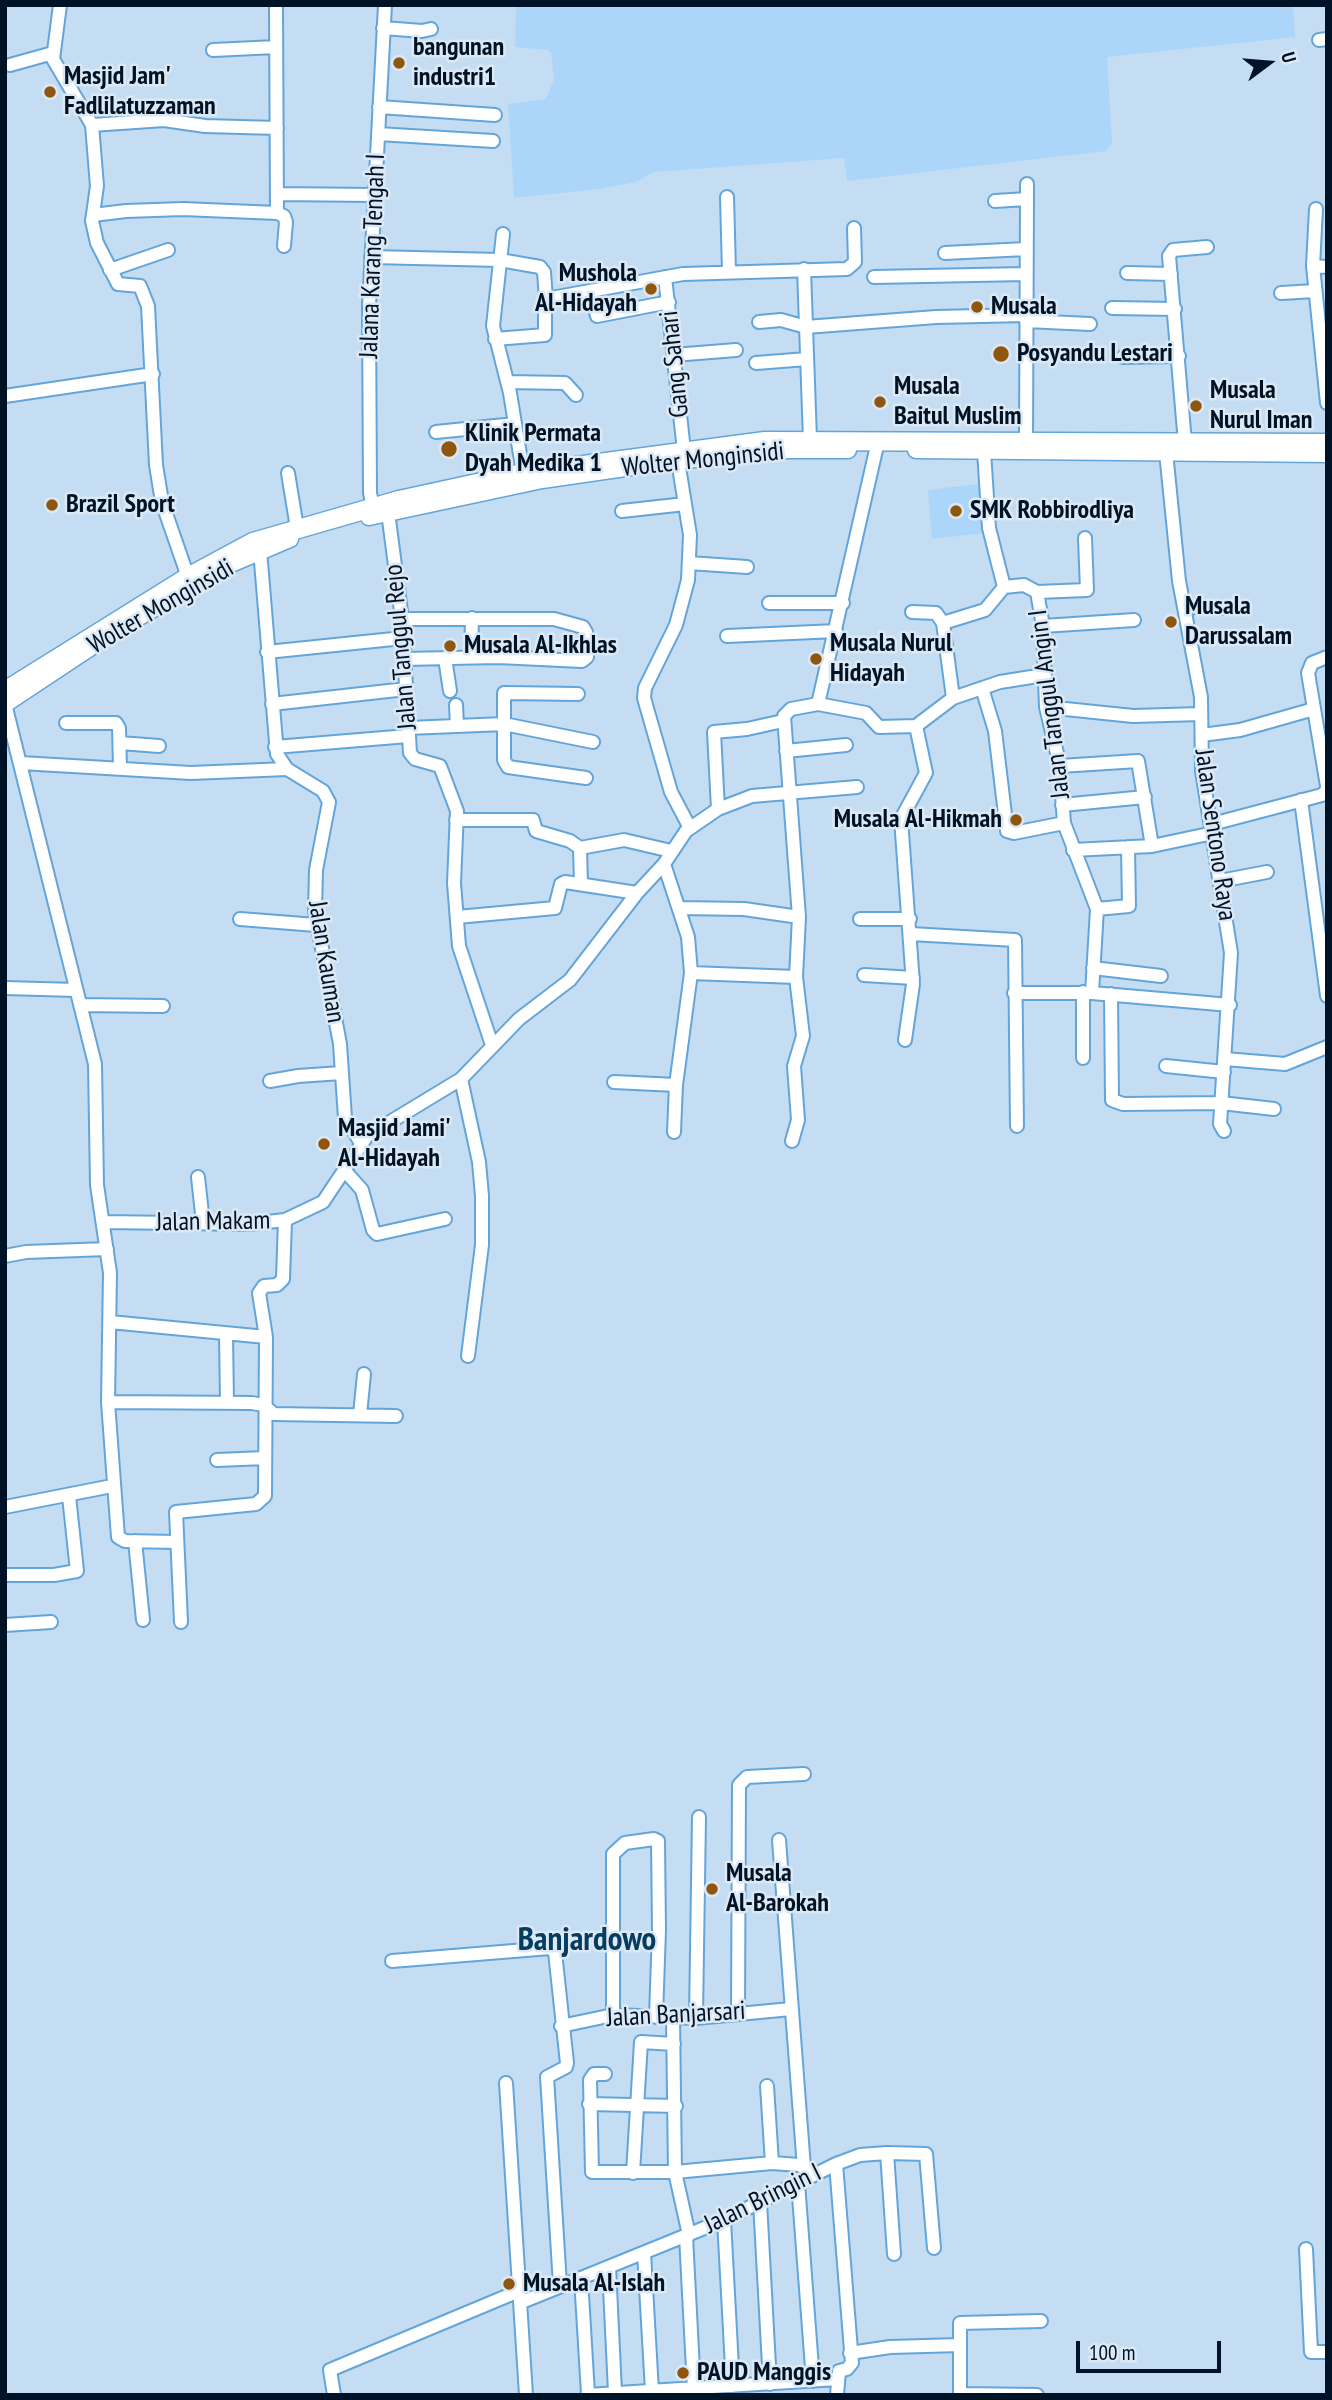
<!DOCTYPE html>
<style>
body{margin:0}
#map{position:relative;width:1332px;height:2400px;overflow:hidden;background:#c4ddf3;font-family:"PT Sans Narrow",sans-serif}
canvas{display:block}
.frame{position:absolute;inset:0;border:7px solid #001225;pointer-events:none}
.north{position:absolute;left:1234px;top:28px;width:70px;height:70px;-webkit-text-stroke:5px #dce9f4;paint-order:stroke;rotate:74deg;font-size:19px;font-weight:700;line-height:28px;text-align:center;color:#001225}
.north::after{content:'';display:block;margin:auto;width:24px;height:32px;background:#001225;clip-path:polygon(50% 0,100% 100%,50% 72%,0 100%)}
.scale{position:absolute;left:1076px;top:2341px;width:145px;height:32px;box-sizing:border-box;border:4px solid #001225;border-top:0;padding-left:9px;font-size:21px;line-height:24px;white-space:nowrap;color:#001225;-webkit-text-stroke:5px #dce9f4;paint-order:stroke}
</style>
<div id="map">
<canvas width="1332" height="2400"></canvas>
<div class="frame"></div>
<div class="north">U</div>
<div class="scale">100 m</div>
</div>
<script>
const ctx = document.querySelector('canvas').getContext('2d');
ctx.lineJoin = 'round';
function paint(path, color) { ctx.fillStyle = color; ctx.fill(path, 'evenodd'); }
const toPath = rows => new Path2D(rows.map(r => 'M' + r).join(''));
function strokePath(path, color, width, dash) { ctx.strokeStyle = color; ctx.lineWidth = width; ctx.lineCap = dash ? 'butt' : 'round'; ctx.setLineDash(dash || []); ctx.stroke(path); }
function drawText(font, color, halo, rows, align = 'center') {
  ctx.font = font + ' "PT Sans Narrow",sans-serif'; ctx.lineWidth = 5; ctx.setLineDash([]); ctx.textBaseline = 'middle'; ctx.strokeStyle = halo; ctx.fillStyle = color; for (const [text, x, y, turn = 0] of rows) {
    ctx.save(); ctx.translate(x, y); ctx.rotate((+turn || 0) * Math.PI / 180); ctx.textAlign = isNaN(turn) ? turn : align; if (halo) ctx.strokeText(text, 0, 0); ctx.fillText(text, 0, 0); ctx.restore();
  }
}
const built = toPath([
 [516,5,1293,5,1295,37,1107,57,1112,143,1106,151,847,181,844,158,654,172,636,182,598,189,514,198,508,104,546,99,554,79,551,53,548,50,515,47],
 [978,484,985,533,932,539,928,490]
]);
const street = toPath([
 [60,5,53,59,92,125,97,186,92,221,97,243,118,284,140,286,148,306,156,465,162,502,188,577],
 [276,5,277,213],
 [383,28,422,31,431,29],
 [1319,40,1327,39],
 [213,50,276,47],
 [10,65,53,53],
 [379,107,495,115],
 [92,125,164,120,205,126,277,128],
 [378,134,493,141],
 [277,194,374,195],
 [727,197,729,271],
 [1027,199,1027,184],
 [995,201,1027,199,1026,441],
 [93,215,126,211,183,209,277,213,284,216,286,222,284,246],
 [503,234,493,326,510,393,523,473],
 [945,253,1026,249],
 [371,257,500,260,540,267,544,272,546,299,683,274,847,269,855,262,854,228],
 [1313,266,1316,209],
 [1327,267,1313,266,1327,403],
 [804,269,810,440],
 [110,270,168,250],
 [1127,273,1171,274],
 [665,277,684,451],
 [874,277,1025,274],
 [590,291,597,316,669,302],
 [1281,293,1315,291],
 [1112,308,1175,309],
 [1026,321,1090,324],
 [759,322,781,320,806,327,936,317,1026,315],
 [495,339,545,335,545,299],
 [674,355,736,350],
 [1123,357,1179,356],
 [756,363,807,359],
 [508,382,565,383,576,395],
 [5,396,153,374],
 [436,432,515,424],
 [1185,443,1169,256,1173,250,1207,247],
 [984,451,989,528,1004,587,1024,585,1037,592,1043,626,1046,707,1060,766,1064,823,1097,909,1129,906,1128,847],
 [1166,452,1179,581,1201,697,1202,771,1231,953,1220,1124,1224,1131],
 [678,461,690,535,688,580,676,625,645,688,644,698,671,792,690,828],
 [288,473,297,528],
 [373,507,370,493,369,306,385,5],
 [622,511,685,504],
 [388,512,402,619,410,753,415,759,440,766,457,811,454,883,459,946,492,1045],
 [260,550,277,754,287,769,323,791,329,802,316,870,315,911,340,1044,345,1118,361,1143],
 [689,563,747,567],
 [1037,592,1087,590,1085,538],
 [769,603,843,603],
 [1184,607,1235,608],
 [912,612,936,613,943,623],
 [402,619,554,619,583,627,586,632,587,657,582,661,498,657,404,659],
 [1043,626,1134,620],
 [727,636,836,631],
 [267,652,403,638],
 [471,657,472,618],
 [1327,657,1312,663,1308,673,1327,786],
 [445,658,450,691],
 [982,688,995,731,1007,831,1014,833,1064,823],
 [578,694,504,693,504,760,508,767,586,778],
 [953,698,943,623,985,610,1004,587],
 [5,704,95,1064,97,1185,110,1273,108,1402,118,1537,125,1541,176,1542],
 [272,704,406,689],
 [818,704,866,713,879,727,916,726,953,698,1000,682,1044,675],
 [456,705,457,726],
 [1046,707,1133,716,1201,714],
 [66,723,116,723,119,728,120,768],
 [408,728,504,724,593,742],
 [1202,735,1240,730,1314,709],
 [120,743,159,746],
 [275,747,408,736],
 [786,751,846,745],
 [21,763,191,773,287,769],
 [1060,766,1138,761,1152,846],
 [1301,800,1327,996],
 [1062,805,1145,797],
 [718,809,714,732,747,729,783,721],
 [456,820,533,820,536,831,570,841,580,848,624,840,671,851],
 [1212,824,1322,795,1327,790],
 [580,848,581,884],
 [1073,850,1152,846,1213,833],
 [664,864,688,937,691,973,676,1085,674,1132],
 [1220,881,1267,872],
 [680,908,744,909,799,917],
 [457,917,555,908,561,884,565,882,637,893],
 [240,919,316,925],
 [860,919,910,919],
 [911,934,1015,940,1017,1126],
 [1093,968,1161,976],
 [691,973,796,977],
 [864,975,913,978],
 [5,988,76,990],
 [1014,993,1092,993,1230,1005],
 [1092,993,1097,909],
 [1111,994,1112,1100,1123,1104,1221,1103,1274,1109],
 [80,1005,163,1006],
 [905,1040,913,984,901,819,926,773,916,726],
 [1083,1058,1083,992],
 [1225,1059,1285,1064,1327,1047],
 [1166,1066,1224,1072],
 [461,1079,479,1162,482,1196,482,1245,468,1356],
 [270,1081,298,1076,341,1073],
 [614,1082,676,1085],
 [792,1141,798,1120,794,1066,803,1036,796,977,799,917,784,716,791,709,818,704,876,450],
 [345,1171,362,1190,373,1230,377,1234,445,1219],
 [198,1177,203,1223],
 [104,1222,249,1224,285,1220,323,1202,367,1136,461,1079,519,1019,570,980,637,893,664,864,686,831,718,809,752,796,857,787],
 [5,1256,26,1252,107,1249],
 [110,1322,266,1337],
 [226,1335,227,1403],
 [108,1402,252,1403,263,1405,274,1414,396,1416],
 [360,1415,364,1374],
 [217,1460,265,1458],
 [5,1507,112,1486],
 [135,1541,143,1620],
 [5,1575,54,1575,77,1571,69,1496],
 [181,1622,176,1512,256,1504,265,1496,266,1337,259,1293,264,1286,277,1285,283,1279,285,1220],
 [5,1625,51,1622],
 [779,1840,804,2168],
 [392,1961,550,1948,555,1952,567,2063,566,2067,547,2077,560,2285],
 [738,2012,739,1785,747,1777,804,1774],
 [613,2015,613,1854,625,1843,654,1839,658,1841,659,1930,656,2017],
 [673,2017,675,2172,689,2235],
 [696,2018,699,1817],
 [561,2026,613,2015,696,2018,791,2009],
 [605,2074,594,2074,590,2080,592,2172,675,2172,772,2163,799,2165,816,2174],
 [506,2083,526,2395],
 [767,2086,772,2163],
 [589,2104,676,2106],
 [887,2153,926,2154,934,2248],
 [836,2164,860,2155,887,2153,894,2254],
 [633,2173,641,2042,674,2044],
 [798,2183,813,2381],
 [760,2202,770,2384],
 [724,2220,733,2386],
 [686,2236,694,2389],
 [1306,2249,1311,2352,1327,2352],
 [644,2253,652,2391],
 [609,2267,615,2392],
 [581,2278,588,2394],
 [522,2302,724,2220,836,2164,852,2363,847,2369,839,2371,837,2395],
 [850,2353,890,2347,960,2345],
 [961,2394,1037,2395],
 [334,2395,330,2370,519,2291],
 [587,2395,837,2379],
 [960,2395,960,2323,1041,2321]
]);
const secondary = toPath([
 [916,450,1327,454],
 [675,461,788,450,848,450],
 [369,517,542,480,632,467],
 [127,624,231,564,290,539],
 [5,704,91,647]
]);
const primary = toPath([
 [5,691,188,577,253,542,399,500,523,473,765,441,1327,443]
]);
const markers = [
 [399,63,7,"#8f5610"],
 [50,92,7,"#8f5610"],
 [651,289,7,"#8f5610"],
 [977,307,7,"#8f5610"],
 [1001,354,9,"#8f5610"],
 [880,402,7,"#8f5610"],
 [1196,406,7,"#8f5610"],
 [449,449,9,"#8f5610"],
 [52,505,7,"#8f5610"],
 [956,511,7,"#8f5610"],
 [1171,622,7,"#8f5610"],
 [450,646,7,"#8f5610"],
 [816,659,7,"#8f5610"],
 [1016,820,7,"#8f5610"],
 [324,1144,7,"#8f5610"],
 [712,1889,7,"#8f5610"],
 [509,2284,7,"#8f5610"],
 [683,2373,7,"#8f5610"]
];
const poiNames = [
 ["bangunan",413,48],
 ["industri1",413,78],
 ["Masjid Jam'",64,77],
 ["Fadlilatuzzaman",64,107],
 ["Mushola",637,274,"right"],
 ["Al-Hidayah",637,304,"right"],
 ["Musala",991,307],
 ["Posyandu Lestari",1017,354],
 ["Musala",894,387],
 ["Baitul Muslim",894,417],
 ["Musala",1210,391],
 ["Nurul Iman",1210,421],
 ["Klinik Permata",465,434],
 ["Dyah Medika 1",465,464],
 ["Brazil Sport",66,505],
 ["SMK Robbirodliya",970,511],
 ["Musala",1185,607],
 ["Darussalam",1185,637],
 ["Musala Nurul",830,644],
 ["Hidayah",830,674],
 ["Musala Al-Ikhlas",464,646],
 ["Musala Al-Hikmah",1002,820,"right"],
 ["Masjid Jami'",338,1129],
 ["Al-Hidayah",338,1159],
 ["Musala",726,1874],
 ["Al-Barokah",726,1904],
 ["Musala Al-Islah",523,2284],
 ["PAUD Manggis",697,2373]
];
const streetNames = [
 ["Jalana Karang Tengah I",373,256,-88],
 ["Gang Sahari",675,364,-96],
 ["Wolter Monginsidi",703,460,-6],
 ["Wolter Monginsidi",161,607,-30],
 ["Jalan Tanggul Rejo",401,647,-95],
 ["Jalan Tanggul Angin I",1050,704,-97],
 ["Jalan Sentono Raya",1215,835,82],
 ["Jalan Kauman",326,962,81],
 ["Jalan Makam",213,1222,-1],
 ["Jalan Banjarsari",676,2015,-3],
 ["Jalan Bringin I",763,2199,-26]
];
const districtNames = [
 ["Banjardowo",587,1941]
];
paint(built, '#abd6f9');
strokePath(street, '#64a5d9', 16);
strokePath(secondary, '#64a5d9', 19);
strokePath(primary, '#64a5d9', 21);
strokePath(street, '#fff', 12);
strokePath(secondary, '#fff', 16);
strokePath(primary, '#fff', 18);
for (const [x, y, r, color] of markers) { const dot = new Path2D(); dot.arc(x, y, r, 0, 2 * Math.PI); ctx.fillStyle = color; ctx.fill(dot); strokePath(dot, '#dce9f4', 2.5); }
drawText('bold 26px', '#001225', '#dce9f4', poiNames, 'left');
drawText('26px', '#001225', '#dce9f4', streetNames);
drawText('bold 33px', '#063c60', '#dce9f4', districtNames);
</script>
